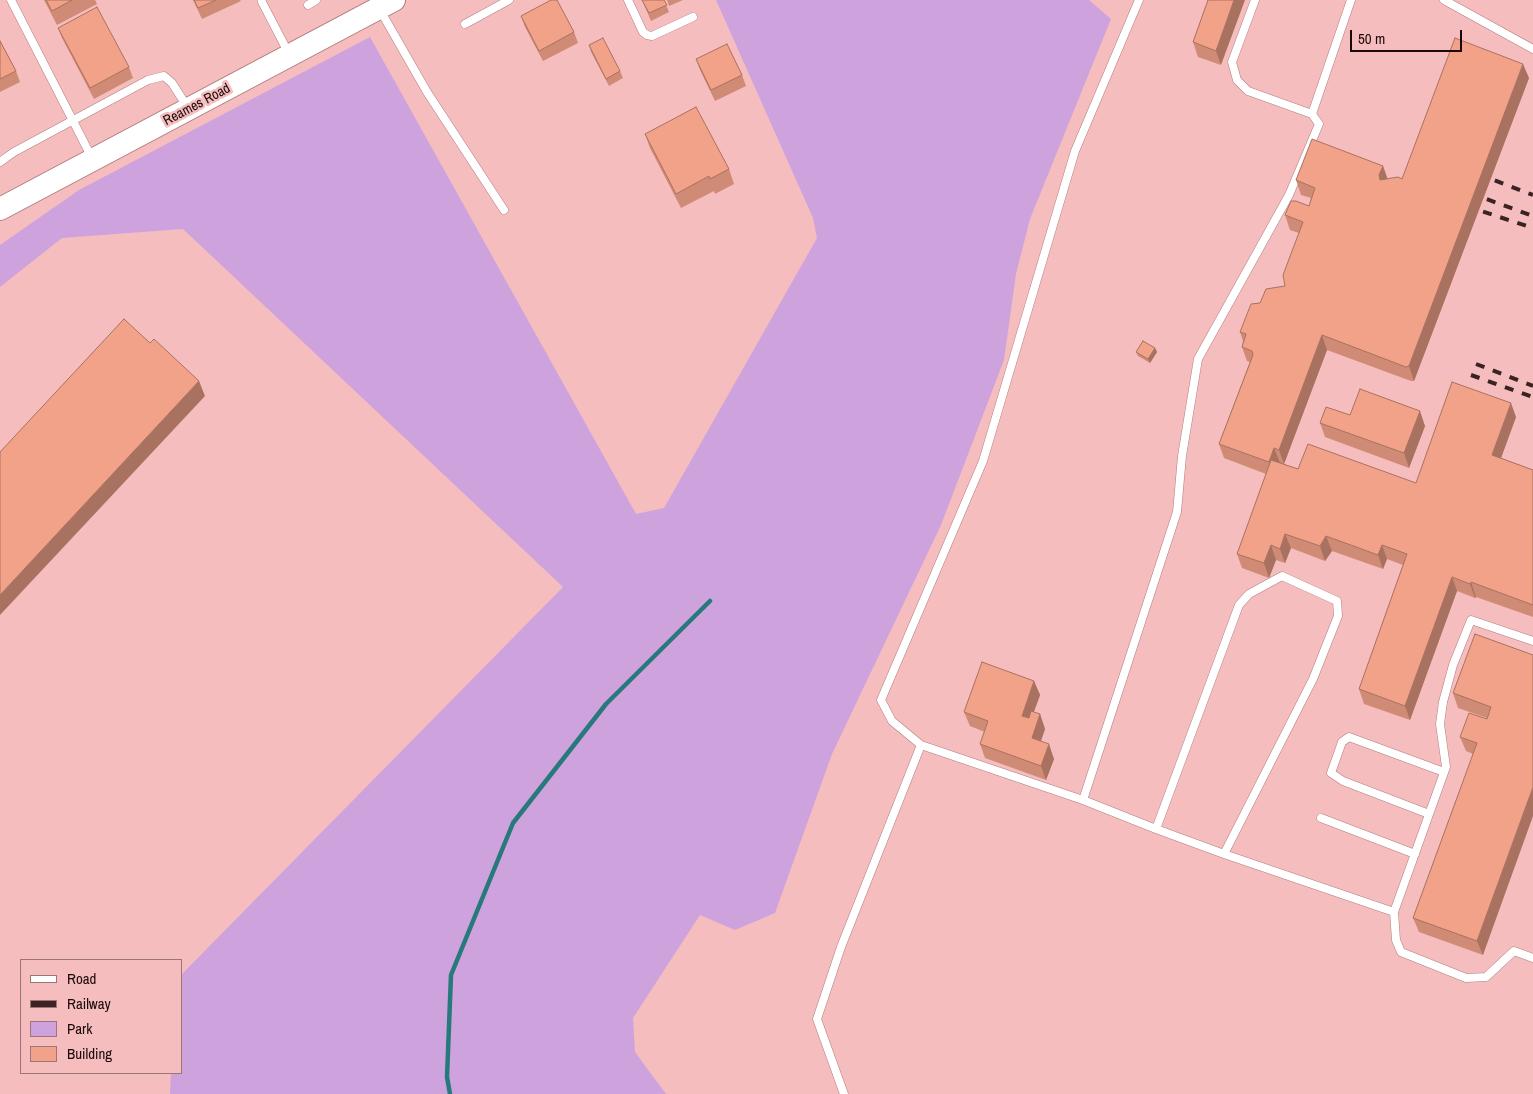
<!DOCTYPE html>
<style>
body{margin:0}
#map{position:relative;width:1533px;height:1094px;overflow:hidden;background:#f5bdbe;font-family:"Archivo Narrow",sans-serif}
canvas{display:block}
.legend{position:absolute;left:20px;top:959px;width:162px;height:115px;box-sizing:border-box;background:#f5bdbe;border:1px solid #9e7576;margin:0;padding:6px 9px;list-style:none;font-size:15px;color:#1c0a0b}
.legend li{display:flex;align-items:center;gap:10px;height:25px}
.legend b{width:25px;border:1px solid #9e7576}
.scale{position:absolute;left:1350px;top:30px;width:112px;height:22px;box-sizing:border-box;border:2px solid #1c0a0b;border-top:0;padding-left:6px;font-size:15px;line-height:18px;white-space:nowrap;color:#1c0a0b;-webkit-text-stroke:4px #f5bdbe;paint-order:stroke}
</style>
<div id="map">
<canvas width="1533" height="1094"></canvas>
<ul class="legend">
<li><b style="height:6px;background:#fff"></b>Road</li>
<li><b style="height:6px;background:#3b2324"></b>Railway</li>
<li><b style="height:14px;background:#cea3dd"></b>Park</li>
<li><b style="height:14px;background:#f2a289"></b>Building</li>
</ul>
<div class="scale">50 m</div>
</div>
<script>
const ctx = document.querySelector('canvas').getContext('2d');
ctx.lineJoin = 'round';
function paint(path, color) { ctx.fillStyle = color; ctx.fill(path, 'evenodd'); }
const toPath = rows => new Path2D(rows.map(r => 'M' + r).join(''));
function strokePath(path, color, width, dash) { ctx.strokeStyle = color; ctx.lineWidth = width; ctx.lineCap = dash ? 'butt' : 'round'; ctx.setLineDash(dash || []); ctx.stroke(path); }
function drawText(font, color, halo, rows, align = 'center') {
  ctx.font = font + ' "Archivo Narrow",sans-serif'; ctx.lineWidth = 5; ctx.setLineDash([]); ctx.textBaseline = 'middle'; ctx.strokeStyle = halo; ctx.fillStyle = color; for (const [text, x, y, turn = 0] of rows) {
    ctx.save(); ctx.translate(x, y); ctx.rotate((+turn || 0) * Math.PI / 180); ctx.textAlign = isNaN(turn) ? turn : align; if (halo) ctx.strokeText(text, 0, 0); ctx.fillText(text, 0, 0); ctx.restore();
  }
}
const green = toPath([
 [716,0,1089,0,1111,19,1030,219,1016,274,1004,360,941,525,832,754,775,913,735,930,700,915,633,1018,635,1052,666,1094,170,1094,171,1073,181,1073,181,975,563,587,183,229,62,238,0,287,0,245,79,190,370,37,636,514,664,508,817,238,813,218]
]);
const stream = toPath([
 [450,1094,447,1077,451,975,513,823,606,704,710,601]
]);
const service = toPath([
 [11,0,92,158],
 [628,0,643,32,647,35,652,36,693,17],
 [1444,0,1533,49],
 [262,2,289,54],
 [308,5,316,0],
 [380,10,427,92,504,210],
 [465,24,509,0],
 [1312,114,1351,0],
 [0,162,14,152,148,80,164,76,172,83,188,108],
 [1533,641,1471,620,1453,665,1443,702,1440,724,1446,767,1394,912,1396,940,1401,952,1466,978,1486,977,1514,951,1533,958],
 [1083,800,921,745,892,721,881,700,983,461,1075,151,1139,0],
 [1429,814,1343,781,1331,773,1342,742,1349,737,1444,772],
 [1321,818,1415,854],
 [1156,829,1083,800,1177,512,1182,456,1198,359,1289,195,1319,124,1312,114,1248,91,1237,80,1232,62,1255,0],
 [1224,854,1156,829,1239,605,1249,594,1282,576,1337,601,1338,616,1313,679,1224,854,1394,912],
 [844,1094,817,1019,841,947,921,745]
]);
const secondary = toPath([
 [0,209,394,0]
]);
const rail = toPath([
 [1478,174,1533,195],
 [1470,193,1533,216],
 [1466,206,1533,228],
 [1476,364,1533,386],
 [1471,375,1533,397]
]);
const wall = toPath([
 [44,0,95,0,97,4,57,25],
 [193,0,240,0,241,1,202,19],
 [642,0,664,0,669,12,651,21],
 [667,0,683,0,669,6],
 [1208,0,1221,65,1198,57,1193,42],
 [521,16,574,32,578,43,543,61,525,27],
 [58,28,129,67,133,78,94,99,62,38],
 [0,41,16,71,20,82,0,92],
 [589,45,620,71,623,78,609,86,591,52],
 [696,59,742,75,746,86,715,101,700,70],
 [1529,78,1414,381,1411,381,1327,350,1284,464,1298,469,1416,483,1516,417,1501,458,1533,470,1533,617,1476,597,1475,598,1457,591,1410,720,1364,704,1359,689,1403,565,1387,559,1383,569,1332,551,1325,561,1291,548,1285,563,1276,560,1269,578,1242,568,1237,554,1266,474,1224,458,1219,444,1250,362,1247,361,1242,347,1243,341,1240,332,1260,303,1285,286,1299,233,1290,230,1285,215,1309,206,1311,198,1301,195,1296,180,1383,166,1387,179,1402,179],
 [645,134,729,169,734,184,715,194,714,191,681,208,650,148],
 [1155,348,1157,352,1150,363,1138,356,1136,352],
 [1350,415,1425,426,1409,468,1325,437,1320,423],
 [1533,655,1483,955,1419,932,1413,918,1473,754,1466,751,1460,737,1487,718,1458,708,1453,693],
 [1034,681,1040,695,1034,712,1040,714,1045,729,1041,741,1054,759,1046,780,985,758,980,744,985,732,970,726,964,712]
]);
const shadedWall = toPath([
 [1234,0,1245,0,1221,65,1216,51],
 [1523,64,1529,78,1414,381,1409,366],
 [1383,166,1388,180,1380,180,1379,175],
 [1322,335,1327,350,1284,464,1279,450],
 [1155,348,1157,352,1150,363,1148,359],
 [199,381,205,396,0,615,0,595],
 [1511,403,1516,417,1497,469,1492,455],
 [1420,411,1425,426,1409,468,1404,453],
 [1274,448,1280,463,1274,477,1269,462],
 [1285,534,1291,548,1285,563,1280,549],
 [1326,536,1332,551,1325,561,1320,546],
 [1271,545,1276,560,1269,578,1264,563],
 [1382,545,1387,559,1383,569,1378,555],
 [1452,577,1457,591,1410,720,1405,706],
 [1471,582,1476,597,1475,598,1470,584],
 [1034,681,1040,695,1027,730,1022,716],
 [1040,714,1045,729,1037,752,1032,738],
 [1049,744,1054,759,1046,780,1041,766],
 [1533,787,1533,816,1483,955,1477,941]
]);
const building = toPath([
 [46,0,72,0,52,11,46,0],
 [194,0,216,0,198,8,194,0],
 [551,0,557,0,574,32,539,51,521,16,551,0],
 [642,0,664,0,667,5,649,13,642,0],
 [1208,0,1234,0,1216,51,1193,42,1208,0],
 [97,7,129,67,90,88,58,28,97,7],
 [603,38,620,71,606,79,589,45,603,38],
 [1455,38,1523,64,1409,366,1406,367,1322,335,1279,450,1274,448,1269,462,1219,444,1253,355,1252,351,1242,347,1246,334,1240,332,1251,304,1260,303,1266,289,1285,286,1283,275,1303,222,1285,215,1291,201,1296,201,1309,206,1315,188,1296,180,1312,139,1383,166,1379,175,1380,180,1398,177,1402,179,1455,38],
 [0,41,16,71,0,79,0,41],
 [727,44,742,75,711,90,696,59,727,44],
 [696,107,729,169,710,179,709,176,676,194,645,134,696,107],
 [124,319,150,343,154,339,199,381,0,595,0,452,124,319],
 [1143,341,1155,348,1148,359,1136,352,1143,341],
 [1452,382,1511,403,1492,455,1533,470,1533,605,1471,582,1470,584,1452,577,1405,706,1359,689,1407,554,1382,545,1378,555,1326,536,1320,546,1285,534,1280,549,1271,545,1264,563,1237,554,1271,460,1298,469,1308,444,1416,483,1452,382],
 [1360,389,1420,411,1404,453,1320,423,1326,407,1350,415,1360,389],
 [1475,634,1533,655,1533,787,1477,941,1413,918,1477,743,1460,737,1469,713,1487,719,1491,707,1453,693,1475,634],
 [982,662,1034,681,1022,716,1029,718,1031,711,1040,714,1032,738,1049,744,1041,766,980,744,988,721,964,712,982,662]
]);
const streetNames = [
 ["Reames Road",197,105,-28]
];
paint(green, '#cea3dd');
strokePath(stream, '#28797b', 4.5);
strokePath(service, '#b17e7f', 9);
strokePath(secondary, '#b17e7f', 24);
strokePath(service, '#fff', 8);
strokePath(secondary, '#fff', 22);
strokePath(rail, '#3b2324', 4, [9, 9]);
paint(wall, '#d08b76');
paint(shadedWall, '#a97160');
paint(building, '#f2a289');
strokePath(building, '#a97160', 1);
drawText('14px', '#1c0a0b', '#f5bdbe', streetNames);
</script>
